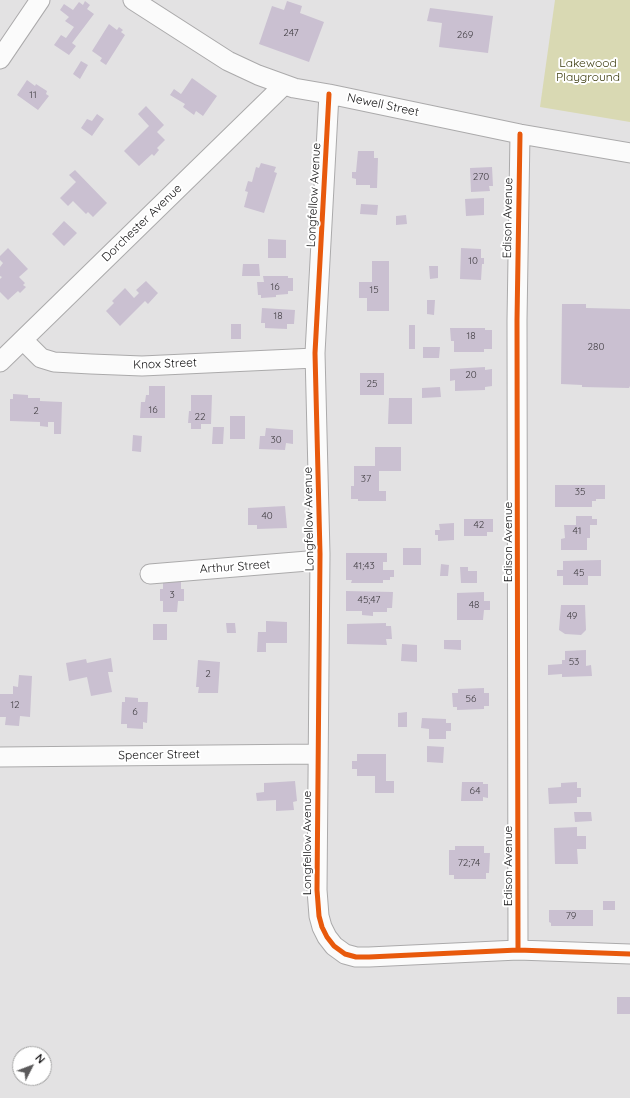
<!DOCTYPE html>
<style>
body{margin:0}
#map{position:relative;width:630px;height:1098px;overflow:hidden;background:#e3e2e3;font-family:Quicksand,sans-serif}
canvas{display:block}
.north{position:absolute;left:12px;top:1046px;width:40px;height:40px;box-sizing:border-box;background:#fff;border:1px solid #a0a0a0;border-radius:50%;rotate:48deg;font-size:11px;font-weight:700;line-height:16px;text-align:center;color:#121112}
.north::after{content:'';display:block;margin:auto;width:14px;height:18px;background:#5b5a5b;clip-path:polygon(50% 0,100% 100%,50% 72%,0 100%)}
</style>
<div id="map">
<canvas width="630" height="1098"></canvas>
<div class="north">N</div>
</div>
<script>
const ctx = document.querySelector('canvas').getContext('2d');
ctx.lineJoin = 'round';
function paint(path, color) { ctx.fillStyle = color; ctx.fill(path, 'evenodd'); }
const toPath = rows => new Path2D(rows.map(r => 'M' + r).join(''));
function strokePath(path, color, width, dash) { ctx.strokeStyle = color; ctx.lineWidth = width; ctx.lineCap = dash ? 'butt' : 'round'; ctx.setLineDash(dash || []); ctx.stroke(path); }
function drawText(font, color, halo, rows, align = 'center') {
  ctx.font = font + ' Quicksand,sans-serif'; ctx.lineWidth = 4; ctx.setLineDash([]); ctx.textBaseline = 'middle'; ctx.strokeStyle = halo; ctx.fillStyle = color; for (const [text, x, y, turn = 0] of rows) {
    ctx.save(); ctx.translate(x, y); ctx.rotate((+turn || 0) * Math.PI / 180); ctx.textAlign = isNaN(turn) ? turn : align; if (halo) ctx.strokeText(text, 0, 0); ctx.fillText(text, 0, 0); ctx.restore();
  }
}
const green = toPath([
 [555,0,630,0,630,122,540,107]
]);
const building = toPath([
 [85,1,90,5,87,9,94,14,72,43,76,46,69,55,54,45,61,35,66,38,74,27,65,21,69,17,60,10,64,4,73,10,79,2,83,5],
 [287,1,302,6,300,13,324,22,309,62,259,44,272,6,284,10],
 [430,8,493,16,488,53,439,47,442,23,427,21],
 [109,24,117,30,119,27,123,30,121,32,125,35,106,65,100,61,102,58,92,51],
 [81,61,88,65,80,79,73,74],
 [192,78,217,96,203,116,196,111,194,115,183,107,185,104,170,95,174,89,181,94],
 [27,80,35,86,36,84,47,91,46,94,49,96,38,110,17,95],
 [146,106,164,125,157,132,165,140,157,148,159,150,154,156,152,154,139,166,124,151,149,126,138,114],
 [97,114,104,119,92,136,81,128,87,119,92,121],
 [358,151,374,151,374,158,378,158,377,188,370,188,370,185,356,185,356,179,352,178,352,172,356,172],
 [261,163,276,167,274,172,277,173,264,213,244,207,248,192,245,191,248,181,252,182,256,167,259,168],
 [492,167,493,186,489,186,490,191,471,192,470,168],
 [75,170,107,203,93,217,88,212,86,214,73,201,68,206,60,198,76,182,69,175],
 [484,198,484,215,466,216,465,199],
 [361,204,378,205,377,215,360,214],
 [406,215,407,224,396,225,396,216],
 [64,221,77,233,64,246,52,234],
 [268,239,286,240,286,258,268,258],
 [8,248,28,269,19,277,25,283,23,285,26,287,20,293,18,291,8,300,0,292,0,279,2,277,0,276,0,267,3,263,0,260,0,256],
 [461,248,481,249,481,258,484,258,484,264,482,264,481,280,460,279],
 [372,261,389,261,389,311,367,311,367,298,359,298,359,282,372,282],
 [243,264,259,264,260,276,242,276],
 [429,266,438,266,438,278,430,279],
 [263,276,288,276,288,278,293,278,293,291,288,291,288,294,276,295,276,297,261,298,261,295,258,295,257,282,264,282],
 [146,281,158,293,148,304,145,301,120,326,106,311,114,303,112,301,125,288,134,298,139,293,136,290],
 [427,300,435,300,434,315,427,314],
 [562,304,586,304,586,308,630,309,630,386,629,388,582,387,582,385,561,384],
 [262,308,295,310,294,324,287,324,287,329,265,328,265,323,261,323],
 [231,324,241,324,241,339,231,339],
 [409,325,415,325,415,349,409,349],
 [450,328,485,328,485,330,492,330,492,349,484,349,484,352,454,352,454,341,451,341],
 [423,347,440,347,439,358,423,358],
 [485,367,485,370,492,369,492,386,485,387,485,390,455,391,455,380,450,381,450,369],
 [360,373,384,373,384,395,360,395],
 [149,386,165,386,165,418,140,418,141,402,145,402,146,395,149,395],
 [440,387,441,397,422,398,422,388],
 [13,394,28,395,28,398,40,398,40,401,62,402,61,434,54,434,54,422,48,422,48,427,40,426,40,422,10,421,10,399,13,399],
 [191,395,212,395,211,424,201,424,201,429,191,429,191,423,188,423,189,411,191,411],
 [389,398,412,398,412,424,388,424],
 [230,416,245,416,245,439,230,439],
 [213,427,224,427,223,444,212,444],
 [266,428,293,430,293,444,286,443,285,450,259,449,260,436,265,436],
 [133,435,142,436,141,452,132,451],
 [375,447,401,447,401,471,379,471,379,491,386,491,386,501,358,501,358,499,351,499,351,486,354,486,354,466,375,466],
 [555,485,605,485,605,499,596,499,596,501,592,501,592,507,555,507],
 [285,506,287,528,257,529,257,525,248,525,248,508],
 [576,516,592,516,592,519,597,519,597,525,590,525,590,538,587,538,587,550,561,550,561,539,565,538,564,525,576,525],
 [464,519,493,519,493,532,487,532,487,536,464,536],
 [454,523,454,540,438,541,438,535,435,535,435,530,440,530,439,524],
 [403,548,421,548,421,565,403,565],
 [346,553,387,553,387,562,383,562,383,570,394,570,394,577,390,577,390,580,383,580,383,583,351,583,352,580,346,580],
 [601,560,601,576,588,576,588,585,563,585,563,576,557,576,557,570,563,570,563,561],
 [441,564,449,565,448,576,440,576],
 [460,567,468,567,468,571,477,571,477,583,461,583],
 [163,579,181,580,181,589,184,589,184,601,178,601,177,612,163,612,163,601,160,601,160,589,163,589],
 [346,591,393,592,392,608,387,608,387,612,373,612,373,616,362,615,362,611,346,611],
 [484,592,484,601,490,601,490,610,484,610,483,620,457,620,457,593],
 [561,605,585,605,586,630,581,635,565,634,559,630],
 [266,621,287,622,287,643,266,643,266,652,257,652,258,632,266,632],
 [226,623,235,623,236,633,227,633],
 [386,623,386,626,391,626,392,639,386,639,387,645,347,644,347,624],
 [153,624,167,624,167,640,153,640],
 [444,640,461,640,461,650,444,649],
 [402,644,417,645,417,662,401,661],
 [586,650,586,666,591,665,592,676,562,677,562,674,548,675,548,665,562,664,562,660,565,660,565,651],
 [111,658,113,672,108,672,112,692,91,696,87,677,69,681,66,663,86,659,87,663],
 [198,660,220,662,218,693,198,693,199,687,196,687],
 [19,675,32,676,30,717,20,716,19,726,5,725,6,717,0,717,0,694,13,694,13,686,18,687],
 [484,688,484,693,489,693,489,706,484,706,484,709,457,710,457,707,453,707,452,693,458,693,458,689],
 [125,697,138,698,138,702,148,702,147,723,143,722,143,729,127,728,127,724,121,724,122,702,125,702],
 [407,712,407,727,398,727,398,713],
 [422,718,446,719,446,723,451,723,451,731,446,731,446,739,429,739,429,729,421,728],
 [427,746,444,747,443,763,427,762],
 [357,754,386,754,386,781,394,781,394,793,375,793,375,776,357,776,357,769,352,769,352,761,357,761],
 [295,781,297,801,293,802,294,810,276,811,276,800,257,801,256,793,264,792,264,783],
 [462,782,483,782,483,784,488,784,488,798,483,797,483,801,461,801],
 [577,782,577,788,581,788,581,797,577,797,577,803,549,804,548,788,561,787,561,783],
 [574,812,591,812,592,821,575,822],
 [577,827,577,836,586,836,586,849,577,849,578,864,555,864,554,828],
 [455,846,484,846,484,853,490,853,489,873,486,873,486,879,454,879,454,875,449,875,449,850,455,850],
 [603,901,615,901,615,910,603,910],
 [549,910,593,910,593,926,551,926,551,923,549,922],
 [617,997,630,997,630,1014,617,1014]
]);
const minor = toPath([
 [133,0,228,61,258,75,294,88,329,94,520,134,630,153],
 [0,59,40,0],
 [329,94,315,353,320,554,317,890,319,916,322,927,327,937,334,946,345,954,356,957,369,957,518,950,630,954],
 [23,340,41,358,54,362,91,364,142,366,315,358],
 [0,362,284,85],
 [150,574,320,560],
 [0,757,317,754],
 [518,950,517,320,520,134]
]);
const cycleway = toPath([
 [329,94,315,353,320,554,317,890,319,916,322,927,327,937,334,946,345,954,356,957,369,957,518,950,630,954],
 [518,950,517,320,520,134]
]);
const numberNames = [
 ["247",291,33],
 ["269",465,35],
 ["11",33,95],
 ["270",481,177],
 ["10",473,261],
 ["16",275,287],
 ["15",374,290],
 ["18",278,316],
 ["18",471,336],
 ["280",596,347],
 ["20",471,375],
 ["25",372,384],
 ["16",153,410],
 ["2",36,411],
 ["22",200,417],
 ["30",276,440],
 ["37",366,479],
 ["35",580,492],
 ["40",267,516],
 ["42",479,525],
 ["41",577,531],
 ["41;43",364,566],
 ["45",579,573],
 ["3",172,595],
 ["45;47",369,600],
 ["48",474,605],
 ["49",572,616],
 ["53",574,662],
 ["2",208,674],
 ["56",471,699],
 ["12",15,705],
 ["6",135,712],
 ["64",475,791],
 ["72;74",469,863],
 ["79",571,916]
];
const parkNames = [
 ["Lakewood",588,63],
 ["Playground",588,77]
];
const streetNames = [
 ["Newell Street",383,105,12],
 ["Longfellow Avenue",314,195,-87],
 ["Edison Avenue",508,218,-89],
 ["Dorchester Avenue",142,223,-44],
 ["Knox Street",165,364,-2],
 ["Longfellow Avenue",309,519,-91],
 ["Edison Avenue",508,542,-90],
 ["Arthur Street",235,567,-4],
 ["Spencer Street",159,755,-1],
 ["Longfellow Avenue",307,843,-90],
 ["Edison Avenue",508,866,-90]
];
paint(green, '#d9d9b3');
paint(building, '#cac0d1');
strokePath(minor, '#abaaab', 21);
strokePath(minor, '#fbfbfb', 19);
strokePath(cycleway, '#e8590c', 5);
drawText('10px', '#403d42', null, numberNames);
drawText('12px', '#3c3c0f', '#fff', parkNames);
drawText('12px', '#121112', '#fff', streetNames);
</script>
